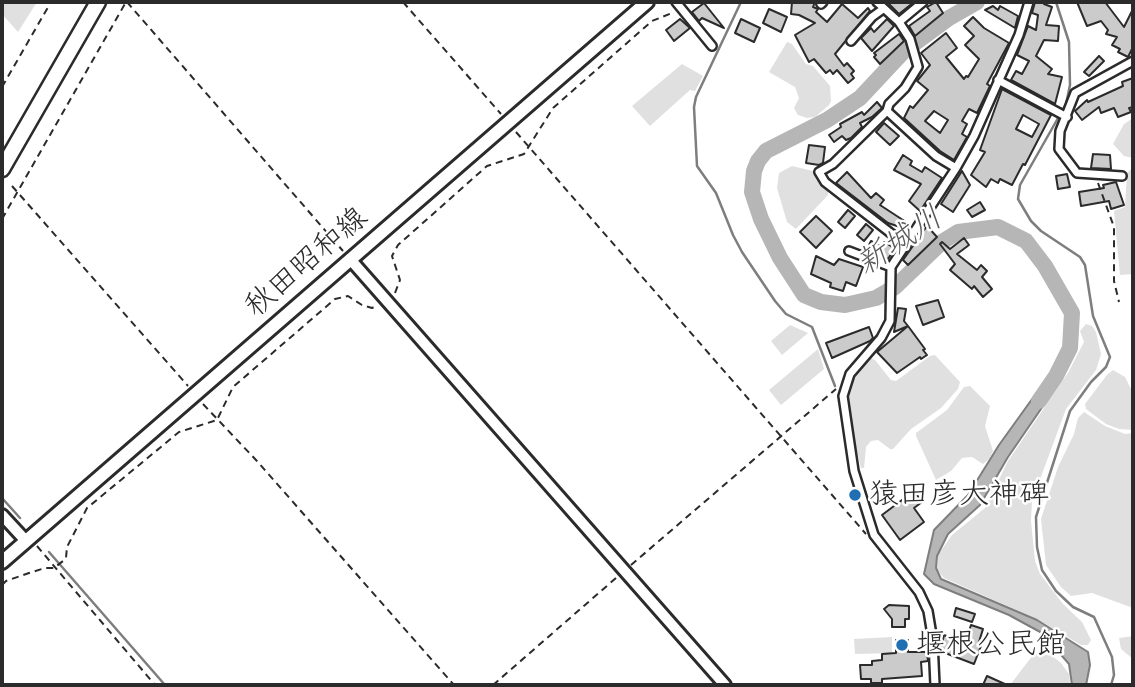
<!DOCTYPE html>
<meta charset="utf-8">
<style>
body{margin:0}
#map{position:relative;width:1135px;height:687px;overflow:hidden;background:#fff;font-family:Itim,sans-serif}
canvas{display:block}
.frame{position:absolute;inset:0;border:4px solid #2b2b2b;pointer-events:none}
</style>
<div id="map">
<canvas width="1135" height="687"></canvas>
<div class="frame"></div>
</div>
<script>
const ctx = document.querySelector('canvas').getContext('2d');
ctx.lineJoin = 'round';
function paint(path, color) { ctx.fillStyle = color; ctx.fill(path, 'evenodd'); }
const toPath = rows => new Path2D(rows.map(r => 'M' + r).join(''));
function strokePath(path, color, width, dash) { ctx.strokeStyle = color; ctx.lineWidth = width; ctx.lineCap = dash ? 'butt' : 'round'; ctx.setLineDash(dash || []); ctx.stroke(path); }
function drawText(font, color, halo, rows, align = 'center') {
  ctx.font = font + ' Itim,"Klee One",sans-serif'; ctx.lineWidth = 5; ctx.setLineDash([]); ctx.textBaseline = 'middle'; ctx.strokeStyle = halo; ctx.fillStyle = color; for (const [text, x, y, turn = 0] of rows) {
    ctx.save(); ctx.translate(x, y); ctx.rotate((+turn || 0) * Math.PI / 180); ctx.textAlign = isNaN(turn) ? turn : align; if (halo) ctx.strokeText(text, 0, 0); ctx.fillText(text, 0, 0); ctx.restore();
  }
}
const green = toPath([
 [2,2,37,2,18,32,2,14],
 [787,42,792,44,806,64,813,66,830,86,831,101,829,105,815,117,807,118,798,115,794,108,799,98,795,87,769,72],
 [682,64,703,76,695,91,690,90,650,126,632,106],
 [1133,118,1133,158,1124,156,1113,144,1124,124],
 [792,166,813,171,828,191,828,195,796,229,787,222,777,188,779,173],
 [1133,167,1133,274,1120,275,1114,211,1125,207,1127,173],
 [1086,324,1092,326,1096,332,1101,354,1096,370,1066,409,1032,501,1031,521,1035,561,1040,574,1063,604,1082,622,1091,640,1088,645,1081,645,1037,619,944,578,937,570,938,555,952,535,985,508,1008,461,1068,373,1084,342,1080,331],
 [790,325,808,333,782,355,771,341],
 [818,349,824,369,781,405,769,390],
 [935,355,960,382,958,389,941,408,911,429,893,449,890,449,878,440,871,441,866,447,864,468,861,468,851,427,848,396,850,384,871,358,875,360,891,380,896,381,930,356],
 [1113,370,1125,377,1133,393,1133,430,1119,429,1106,424,1086,409,1085,404,1107,375],
 [970,386,990,406,985,426,993,451,989,459,983,464,972,457,962,458,951,471,936,480,916,436,916,433,947,410,964,387],
 [1084,412,1105,426,1125,434,1133,433,1133,608,1092,593,1071,596,1061,587,1046,565,1041,519,1058,467,1074,434,1078,418],
 [1133,636,1133,659,1121,649,1119,638],
 [892,637,892,653,855,654,854,639],
 [1045,650,1061,663,1069,674,1070,685,1010,685,1036,651]
]);
const water = toPath([
 [1045,381,1054,390,1008,457,980,505,948,534,937,556,936,568,941,579,1037,620,1088,652,1090,665,1086,685,1072,685,1069,664,1042,633,1009,615,934,584,924,574,934,530,968,495,999,445,1045,381]
]);
const stream = toPath([
 [741,2,696,97,694,107,697,166,716,193,733,235,742,252,775,301,786,314,812,327,835,386],
 [1056,2,1069,42,1070,85,1066,104,1020,185,1018,199,1031,221,1041,231,1080,257,1085,265,1093,316,1110,357,1106,367,1091,382,1070,411,1036,517,1037,547,1042,570,1056,591,1073,607,1094,617,1112,657,1114,675,1111,685],
 [2,498,20,518],
 [49,552,165,685]
]);
const river = toPath([
 [977,2,949,18,904,51,860,98,827,120,766,151,758,161,754,171,752,192,761,219,780,258,804,295,821,302,845,305,876,298,895,287,942,242,958,232,998,227,1026,241,1045,266,1072,313,1070,348,1056,376,1039,401]
]);
const building = toPath([
 [792,2,815,2,813,7,818,9,816,12,827,22,842,4,858,18,868,8,870,11,835,54,844,66,847,63,854,71,851,74,854,78,848,83,837,70,833,74,830,70,826,73,814,59,809,62,795,35,815,23,799,15,791,14,792,2],
 [887,2,914,2,899,14,887,2],
 [936,2,943,13,915,36,909,26,930,11,927,7,936,2],
 [1035,2,1045,2,1044,4,1052,7,1046,25,1059,26,1058,41,1044,40,1036,56,1052,69,1048,74,1062,77,1055,104,1011,80,1016,71,1022,74,1029,61,1017,55,1028,26,1036,30,1038,15,1032,13,1035,2],
 [1077,2,1105,2,1124,27,1133,9,1133,47,1128,57,1118,52,1120,49,1112,45,1117,37,1106,34,1108,30,1101,21,1087,26,1077,2],
 [704,3,724,28,702,18,699,21,692,12,704,3],
 [993,6,998,10,1000,6,1018,16,1015,28,985,10,993,6],
 [769,9,787,17,781,32,763,23,769,9],
 [973,17,984,28,1009,43,987,84,990,86,977,113,969,109,962,121,967,124,962,134,967,137,954,160,940,151,904,118,910,106,913,108,928,90,917,81,930,65,921,53,946,33,957,48,946,57,964,79,966,76,968,77,979,59,965,45,974,36,964,26,973,17],
 [934,111,948,120,940,133,925,121,934,111],
 [680,19,690,28,674,41,666,30,680,19],
 [741,19,760,28,754,42,735,33,741,19],
 [887,19,894,26,872,51,861,38,871,28,874,32,887,19],
 [899,34,904,41,880,64,874,57,876,55,874,53,899,34],
 [1099,56,1104,61,1089,76,1084,72,1099,56],
 [1133,78,1133,107,1129,108,1131,112,1118,117,1114,108,1101,113,1099,107,1082,120,1075,111,1087,100,1088,102,1123,86,1122,82,1133,78],
 [1002,89,1051,115,1025,165,1023,164,1012,185,1000,179,998,183,991,179,986,187,971,175,985,152,980,150,1002,89],
 [1023,115,1039,124,1032,137,1016,129,1023,115],
 [877,102,882,108,872,117,860,123,862,127,851,138,846,140,842,136,834,142,829,135,841,127,840,124,862,112,864,115,877,102],
 [884,123,899,136,890,145,876,132,884,123],
 [809,145,825,147,823,163,819,165,806,163,809,145],
 [1093,154,1110,155,1111,169,1091,168,1093,154],
 [903,155,912,161,910,165,922,172,925,167,942,178,920,211,909,201,921,184,894,170,903,155],
 [962,171,970,185,953,212,941,204,962,171],
 [847,172,871,198,876,193,884,200,880,205,906,222,903,228,888,223,836,183,847,172],
 [1067,174,1070,187,1058,189,1056,176,1067,174],
 [1116,182,1124,205,1111,209,1109,201,1081,206,1079,192,1104,188,1103,185,1116,182],
 [980,202,985,210,972,217,967,210,980,202],
 [848,210,855,216,845,228,838,222,848,210],
 [816,216,832,231,816,248,800,232,816,216],
 [866,224,873,230,864,241,857,235,866,224],
 [927,226,937,237,908,265,903,260,927,226],
 [964,238,969,245,957,254,977,270,981,265,987,271,982,277,992,289,983,297,974,286,972,289,950,270,955,264,940,244,942,242,950,249,964,238],
 [871,241,882,247,884,242,895,248,888,259,866,251,871,241],
 [816,256,834,265,839,259,863,267,856,286,846,282,843,291,830,287,831,283,811,274,816,256],
 [938,300,944,317,923,325,916,306,938,300],
 [898,308,906,309,904,321,908,326,894,332,898,308],
 [908,326,925,349,923,350,927,355,921,359,920,357,897,373,877,352,908,326],
 [869,327,873,338,870,341,832,358,826,343,869,327],
 [917,495,922,502,914,508,924,522,900,540,882,515,906,497,909,501,917,495],
 [889,605,909,606,909,619,905,619,905,627,892,627,892,619,884,609,889,605],
 [956,608,975,614,972,622,954,616,956,608],
 [971,625,983,629,978,645,981,646,974,664,940,651,944,635,965,643,971,625],
 [896,640,908,640,908,652,927,652,928,661,921,662,922,676,882,679,882,683,871,683,871,679,861,679,860,665,872,665,872,661,882,660,882,654,896,653,896,640],
 [987,676,1007,685,983,685,987,676]
]);
const path = toPath([
 [127,2,343,251],
 [403,2,501,114],
 [2,87,51,2],
 [516,132,866,534],
 [1098,183,1114,227,1114,281,1119,302],
 [12,186,188,386],
 [2,219,126,2],
 [395,293,400,280,392,256,398,245,487,166,524,154,553,108,652,21,672,13],
 [203,404,256,460,454,685],
 [37,546,155,685],
 [631,565,836,389],
 [2,585,6,581,29,573,45,568,54,568,63,561,66,558,67,547,87,508,179,432,217,420,233,387,335,299,348,296,362,305,372,308,376,306],
 [493,685,616,578]
]);
const street = toPath([
 [676,2,712,46],
 [877,2,899,22,910,39,918,67,905,88,889,104,887,111,936,156,956,168],
 [821,4,823,2],
 [899,22,923,2],
 [851,41,872,17,883,9],
 [998,80,1067,117],
 [887,111,833,164,819,172,825,182,906,245],
 [1122,176,1077,173,1059,149,1060,131,1075,93,1133,61],
 [849,251,891,267],
 [935,685,933,641,928,611,919,592,874,535,854,471,843,396,850,374,881,338,890,321,891,267,956,168,974,136,1019,35,1029,2]
]);
const secondary = toPath([
 [350,259,725,685],
 [2,515,26,541]
]);
const primary = toPath([
 [2,562,647,2]
]);
const highway = toPath([
 [2,169,98,2]
]);
const markers = [
 [855,495,7,"#1f6fb2"],
 [902,645,7,"#1f6fb2"]
];
const streetNames = [
 ["秋田昭和線",307,263,-41]
];
const poiNames = [
 ["猿田彦大神碑",869,495],
 ["堰根公民館",916,645]
];
const waterNames = [
 ["新城川",900,242,-34]
];
paint(green, '#e0e0e0');
paint(water, '#b6b6b6');
strokePath(water, '#7e7e7e', 2);
strokePath(stream, '#7e7e7e', 2.5);
strokePath(river, '#b6b6b6', 16);
paint(building, '#cbcbcb');
strokePath(building, '#2b2b2b', 2);
strokePath(street, '#2b2b2b', 12);
strokePath(secondary, '#2b2b2b', 16);
strokePath(primary, '#2b2b2b', 18);
strokePath(highway, '#2b2b2b', 19);
strokePath(path, '#2b2b2b', 2, [7, 5]);
strokePath(street, '#fff', 7);
strokePath(secondary, '#fff', 10);
strokePath(primary, '#fff', 12);
strokePath(highway, '#fff', 14);
for (const [x, y, r, color] of markers) { const dot = new Path2D(); dot.arc(x, y, r, 0, 2 * Math.PI); ctx.fillStyle = color; ctx.fill(dot); strokePath(dot, '#fff', 2.5); }
drawText('30px', '#2b2b2b', '#fff', streetNames);
drawText('30px', '#2b2b2b', '#fff', poiNames, 'left');
drawText('italic 32px', '#5c5c5c', '#fff', waterNames);
</script>
